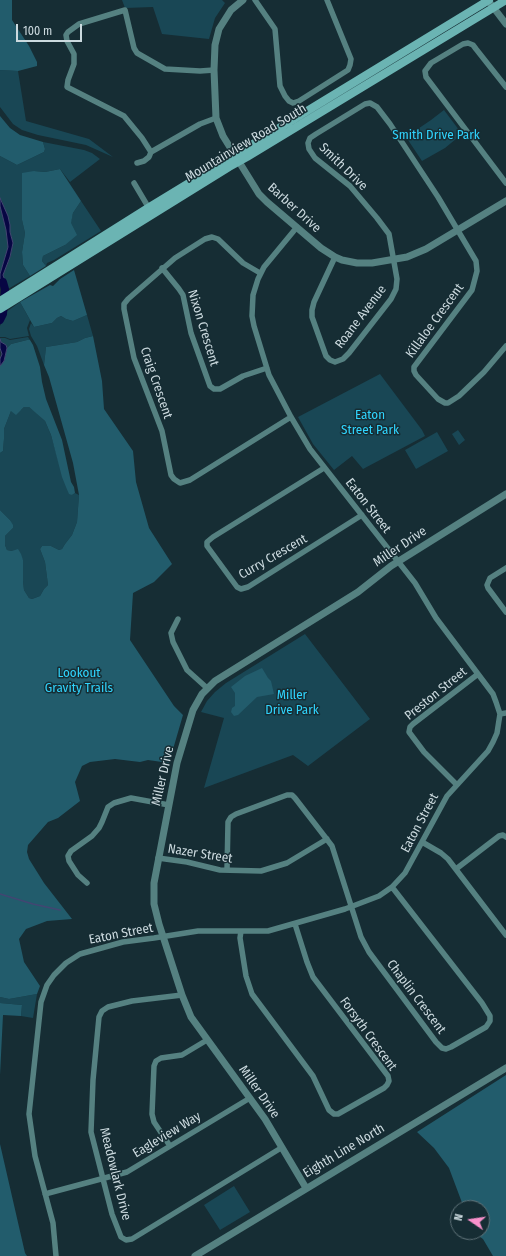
<!DOCTYPE html>
<style>
body{margin:0}
#map{position:relative;width:506px;height:1256px;overflow:hidden;background:#162d34;font-family:"Fira Sans Condensed",sans-serif}
canvas{display:block}
.north{position:absolute;left:450px;top:1200px;width:40px;height:40px;box-sizing:border-box;background:#162d34;border:1px solid #5f7278;border-radius:50%;rotate:283deg;font-size:11px;font-weight:700;line-height:16px;text-align:center;color:#ccdadf}
.north::after{content:'';display:block;margin:auto;width:14px;height:18px;background:#f890cb;clip-path:polygon(50% 0,100% 100%,50% 72%,0 100%)}
.scale{position:absolute;left:16px;top:24px;width:66px;height:18px;box-sizing:border-box;border:2px solid #ccdadf;border-top:0;padding-left:5px;font-size:12px;line-height:14px;white-space:nowrap;color:#ccdadf;-webkit-text-stroke:3px #162d34;paint-order:stroke}
</style>
<div id="map">
<canvas width="506" height="1256"></canvas>
<div class="north">N</div>
<div class="scale">100 m</div>
</div>
<script>
const ctx = document.querySelector('canvas').getContext('2d');
ctx.lineJoin = 'round';
function paint(path, color) { ctx.fillStyle = color; ctx.fill(path, 'evenodd'); }
const toPath = rows => new Path2D(rows.map(r => 'M' + r).join(''));
function strokePath(path, color, width, dash) { ctx.strokeStyle = color; ctx.lineWidth = width; ctx.lineCap = dash ? 'butt' : 'round'; ctx.setLineDash(dash || []); ctx.stroke(path); }
function drawText(font, color, halo, rows, align = 'center') {
  ctx.font = font + ' "Fira Sans Condensed",sans-serif'; ctx.lineWidth = 3; ctx.setLineDash([]); ctx.textBaseline = 'middle'; ctx.strokeStyle = halo; ctx.fillStyle = color; for (const [text, x, y, turn = 0] of rows) {
    ctx.save(); ctx.translate(x, y); ctx.rotate((+turn || 0) * Math.PI / 180); ctx.textAlign = isNaN(turn) ? turn : align; if (halo) ctx.strokeText(text, 0, 0); ctx.fillText(text, 0, 0); ctx.restore();
  }
}
const green = toPath([
 [122,0,222,0,225,3,215,18,209,39,162,34,153,7,125,8],
 [0,70,18,71,26,121,89,139,113,157,86,145,38,135,22,130,13,124,0,107],
 [444,110,462,134,445,148,422,161,406,137,431,120],
 [43,142,84,150,92,153,100,159,70,182,60,169,45,172,34,171,22,192,22,220,25,233,22,252,23,265,30,276,8,289,3,275,10,258,13,243,10,232,10,225,2,201,0,198,0,156,17,165,44,152,45,149],
 [81,201,101,231,54,260,47,263,46,266,42,261,43,256,65,245,73,213],
 [0,206,6,230,8,247,0,274],
 [20,302,30,320,27,328,29,336,10,339,5,337,0,337,0,326,6,312],
 [87,315,93,336,85,338,77,342,46,347,44,365,37,346,31,336,29,329,31,323,34,327,52,323,57,318,61,316,66,319,73,321],
 [28,337,30,340,27,340,11,344,7,348,6,345,1,342,0,338,5,338,10,340],
 [380,374,422,430,425,436,363,469,352,456,334,470,313,444,298,417],
 [24,407,29,407,34,411,45,421,51,435,59,463,72,495,75,493,79,495,77,522,72,535,65,544,62,549,59,550,51,546,42,546,40,549,45,562,48,585,44,589,40,596,32,599,29,598,24,590,23,581,23,560,12,551,7,550,5,545,5,536,13,528,10,520,0,510,0,453,3,451,4,439,4,429,11,411,21,410],
 [458,430,465,440,459,445,452,434],
 [437,432,448,451,416,469,405,450],
 [305,634,370,719,308,766,293,755,204,788,224,718,201,712,207,701,215,692,226,683],
 [37,994,33,1018,21,1016,22,1005,0,1003,0,997,9,999],
 [234,1186,250,1212,220,1230,204,1205]
]);
const forest = toPath([
 [0,0,12,0,12,20,29,46,37,62,37,66,18,71,0,70],
 [0,116,10,128,20,135,43,142,45,149,44,152,17,165,0,156],
 [60,169,81,201,73,213,71,223,77,235,65,245,43,256,42,261,46,266,30,276,23,265,22,252,25,233,22,220,22,173,34,171,45,172],
 [74,270,87,315,73,321,66,319,61,316,57,318,52,323,34,327,20,302,50,285,53,286,60,279],
 [93,336,102,381,104,409,133,451,136,482,149,528,172,564,154,582,133,593,130,640,174,706,183,715,169,763,148,760,140,762,115,759,90,762,82,766,75,782,80,801,58,818,48,822,28,845,27,852,29,859,44,883,72,919,47,921,26,929,19,939,24,962,40,986,37,994,9,999,0,997,0,510,10,520,13,525,13,528,5,536,5,545,7,550,12,551,18,549,21,554,23,560,23,581,24,590,29,598,32,599,40,596,44,589,48,585,45,562,40,549,42,546,51,546,59,550,62,549,65,544,72,535,77,522,79,495,73,463,49,377,44,365,46,347,77,342,85,338],
 [27,340,30,340,33,345,40,367,42,382,46,399,62,440,71,482,74,487,75,493,72,495,69,494,66,487,62,477,51,435,45,421,29,407,24,407,16,415,11,411,4,429,4,439,3,451,0,453,0,366,4,361,7,348,11,344],
 [262,668,268,678,271,681,274,694,257,697,238,715,234,716,231,712,232,708,235,706,235,693,231,687,245,676],
 [0,1003,22,1005,21,1016,3,1015,0,1075],
 [506,1075,506,1256,493,1256,483,1239,473,1232,482,1232,482,1208,464,1208,449,1168,434,1148,417,1132],
 [0,1144,25,1253,27,1256,0,1256]
]);
const water = toPath([
 [0,198,8,216,10,225,10,232,13,243,10,257,3,275,8,289,4,292,0,282,0,274,8,247,6,230,0,206,0,198],
 [0,339,1,342,6,345,7,348,4,361,0,366,0,359,2,354,0,348,0,339]
]);
const stream = toPath([
 [0,894,33,904,60,910]
]);
const river = toPath([
 [0,320,3,314,5,289,3,282]
]);
const minor = toPath([
 [255,0,275,29,280,86,285,96,289,101,293,103,299,101,348,70,350,65,351,59,327,0],
 [506,87,476,49,473,45,468,43,463,44,431,63,425,71,426,77,506,183],
 [151,152,142,138,124,116,67,87,68,80,74,64,74,54,67,41,66,35,68,32,79,24,125,10,134,48,137,53,165,69,200,71,214,70],
 [151,152,200,124,216,118],
 [137,163,144,161,149,157,151,152],
 [134,183,150,210],
 [335,257,314,302,312,310,312,317,326,356,330,360,335,362,343,359,349,353,391,299,396,289,397,279,389,234,377,218,350,186,315,158,309,149,308,143,310,138,316,134,365,104,370,103,377,107,390,124,438,197,476,261,477,271,472,290,417,363,414,367,414,371,416,375,438,399,445,403,448,403,459,396,484,372,506,346],
 [162,268,179,289,183,295,191,333,210,386,214,389,220,389,243,376,267,368],
 [260,273,243,263,218,239,212,237,205,239,175,258,128,299,124,304,124,309,134,358,162,431,171,475,174,479,180,483,190,480,291,417],
 [324,468,213,537,207,542,207,546,237,587,241,589,248,587,362,515],
 [506,568,490,578,487,585,488,588,506,612],
 [178,619,171,633,173,642,187,670,207,688],
 [500,714,506,713],
 [456,784,424,752,409,732,410,727,413,724,478,674],
 [422,842,441,853,448,859,506,935],
 [158,858,187,862,220,870,261,871,287,863,327,839],
 [456,869,499,836,503,835,506,837],
 [227,870,228,822,231,817,236,814,287,795,292,795,295,798,332,846,361,937,369,952,436,1042,442,1048,446,1049,451,1047,486,1027,490,1021,490,1016,482,1003,392,887],
 [87,883,78,875,69,861,68,856,71,851,92,836,99,828,102,822,108,807,114,803,131,798,169,805],
 [241,931,240,938,246,976,252,994,313,1076,329,1110,334,1114,338,1114,384,1088,387,1085,389,1081,388,1076,313,977,307,962,295,924],
 [182,995,132,1001,108,1007,102,1011,99,1017,93,1080,91,1132,112,1214,121,1237,126,1240,132,1239,281,1148],
 [170,1146,154,1122,152,1114,154,1066,156,1061,161,1058,182,1055,207,1040],
 [45,1194,127,1172,250,1098],
 [56,1256,53,1223,35,1156,29,1114,41,1002,47,985,54,975,66,963,80,954,123,942,154,938,198,931,268,931,345,909,379,896,392,887,405,873,447,796,488,751,493,742,497,733,500,714,496,702,493,694,436,618,415,583,310,449,291,417,269,375,254,326,252,316,253,295,258,279,264,267,297,227]
]);
const tertiary = toPath([
 [243,0,231,10,219,29,215,45,214,70,216,118,223,136,259,194,267,202,321,248,335,257,342,260,357,263,372,263,407,257,426,249,506,201],
 [490,3,506,24],
 [306,1188,265,1119,191,1017,182,995,159,924,154,904,154,883,177,763,193,710,202,694,215,681,358,592,391,566,506,494],
 [195,1256,506,1068]
]);
const secondary = toPath([
 [0,301,148,208,489,0],
 [0,309,229,167,247,157,506,0]
]);
const parkNames = [
 ["Smith Drive Park",436,135],
 ["Eaton",370,415],
 ["Street Park",370,430],
 ["Lookout",79,673],
 ["Gravity Trails",79,688],
 ["Miller",292,695],
 ["Drive Park",292,710]
];
const streetNames = [
 ["Mountainview Road South",246,143,-31],
 ["Smith Drive",343,167,44],
 ["Barber Drive",294,208,42],
 ["Roane Avenue",361,317,-53],
 ["Killaloe Crescent",435,321,-54],
 ["Nixon Crescent",203,328,73],
 ["Craig Crescent",156,383,71],
 ["Eaton Street",368,506,52],
 ["Miller Drive",400,547,-34],
 ["Curry Crescent",273,557,-30],
 ["Preston Street",436,694,-39],
 ["Miller Drive",163,776,-77],
 ["Eaton Street",420,823,-62],
 ["Nazer Street",200,854,9],
 ["Eaton Street",121,934,-11],
 ["Chaplin Crescent",416,997,53],
 ["Forsyth Crescent",368,1034,54],
 ["Miller Drive",259,1092,55],
 ["Eagleview Way",167,1135,-31],
 ["Eighth Line North",344,1151,-31],
 ["Meadowlark Drive",115,1174,76]
];
paint(green, '#194755');
paint(forest, '#225c6c');
paint(water, '#070643');
strokePath(water, '#424672', 1);
strokePath(stream, '#424672', 1.5);
strokePath(river, '#070643', 8);
strokePath(minor, '#558181', 5.5);
strokePath(tertiary, '#558181', 7);
strokePath(secondary, '#6bb4b3', 8);
drawText('13px', '#30d4fd', '#162d34', parkNames);
drawText('13px', '#ccdadf', '#162d34', streetNames);
</script>
